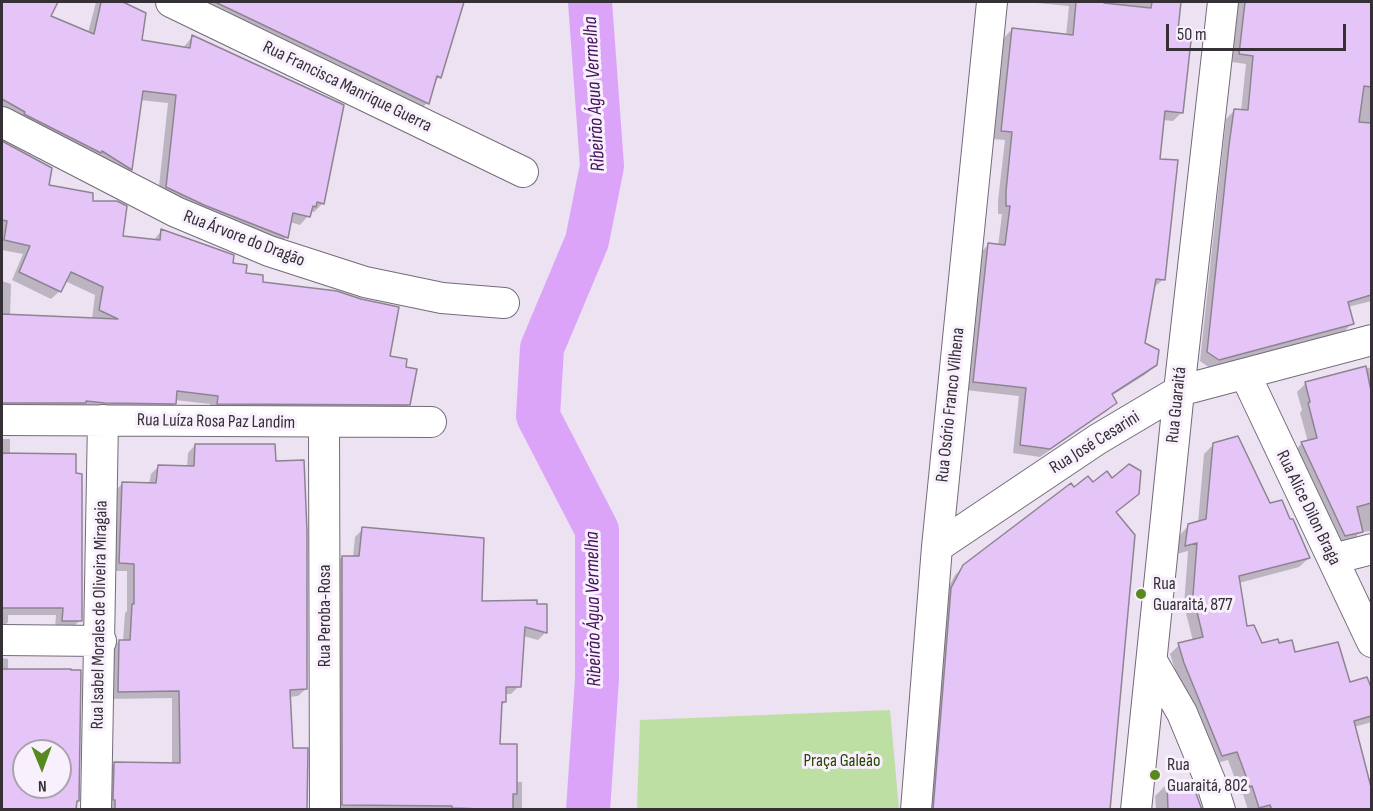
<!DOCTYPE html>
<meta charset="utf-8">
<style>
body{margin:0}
#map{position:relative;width:1373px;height:811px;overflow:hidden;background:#ece2f2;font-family:"Sofia Sans Condensed",sans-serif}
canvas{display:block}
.frame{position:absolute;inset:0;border:3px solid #343036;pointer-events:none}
.north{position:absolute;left:12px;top:739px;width:60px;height:60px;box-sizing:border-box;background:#f8f0fd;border:2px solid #aaa3ad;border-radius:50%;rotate:179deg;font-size:16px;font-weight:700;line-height:24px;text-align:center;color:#343036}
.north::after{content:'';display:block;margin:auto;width:21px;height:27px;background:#58891e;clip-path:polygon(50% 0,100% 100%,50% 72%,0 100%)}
.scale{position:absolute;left:1166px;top:24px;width:180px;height:27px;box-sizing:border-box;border:3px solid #343036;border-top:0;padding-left:8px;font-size:18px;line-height:21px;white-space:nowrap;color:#343036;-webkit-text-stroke:4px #f8f0fd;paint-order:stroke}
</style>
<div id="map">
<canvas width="1373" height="811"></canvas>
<div class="frame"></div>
<div class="north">N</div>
<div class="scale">50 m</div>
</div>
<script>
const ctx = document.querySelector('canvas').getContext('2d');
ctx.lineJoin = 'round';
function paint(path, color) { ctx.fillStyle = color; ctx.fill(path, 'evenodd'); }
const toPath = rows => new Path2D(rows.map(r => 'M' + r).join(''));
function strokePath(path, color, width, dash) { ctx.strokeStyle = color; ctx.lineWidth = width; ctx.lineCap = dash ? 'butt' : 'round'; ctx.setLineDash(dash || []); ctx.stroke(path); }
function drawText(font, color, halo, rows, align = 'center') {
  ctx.font = font + ' "Sofia Sans Condensed",sans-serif'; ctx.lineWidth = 6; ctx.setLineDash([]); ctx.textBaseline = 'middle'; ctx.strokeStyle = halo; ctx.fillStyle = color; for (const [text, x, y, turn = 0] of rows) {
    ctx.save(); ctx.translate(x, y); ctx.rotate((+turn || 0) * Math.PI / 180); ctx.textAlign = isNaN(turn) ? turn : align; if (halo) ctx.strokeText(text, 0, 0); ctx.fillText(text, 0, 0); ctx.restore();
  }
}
const green = toPath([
 [890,710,899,809,637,809,640,720]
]);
const shadow = toPath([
 [2,2,56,2,49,17,88,33,96,2,119,2,144,14,140,41,183,48,192,37,323,203,314,212,310,211,308,216,300,225,290,222,286,237,278,246,158,196,168,103,140,100,131,169,123,177,2,112],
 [189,2,463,2,439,77,433,83,427,103,419,111],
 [1026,2,1174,2,1173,12,1182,112,1173,121,1162,120,1159,160,1164,279,1153,288,1144,344,1155,365,1146,374,1111,396,1115,403,1107,411,1040,457,1013,453,1019,396,965,390,980,253,989,244,998,246,1002,214,998,214,998,201,1005,140,993,139,1004,38,1012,29,1066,36,1069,6],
 [1238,2,1372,2,1372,301,1347,307,1352,323,1344,332,1210,368,1200,361,1226,119,1234,111,1241,111,1246,64,1232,62],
 [2,143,51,168,47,187,92,203,122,237,153,241,161,231,232,265,245,274,388,357,409,404,400,413,209,412,210,404,175,400,174,403,166,411,2,411,2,281,11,284,10,316,92,319,95,295,65,281,60,291,51,299,12,280,23,254,2,250],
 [1372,367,1372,531,1360,532,1353,540,1337,544,1294,452,1302,443,1308,442,1300,413,1302,410,1297,392,1306,383],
 [2,439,10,439,10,455,80,620,72,628,55,628,56,615,8,615,8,622,2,629],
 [1214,444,1269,505,1309,558,1299,567,1239,583,1246,628,1261,645,1278,645,1348,684,1366,679,1372,691,1372,722,1354,727,1368,779,1372,777,1372,810,1248,810,1243,794,1241,795,1228,760,1213,764,1182,691,1170,654,1179,645,1193,641,1184,605,1188,551,1177,554,1180,535,1189,525,1198,523,1204,454],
 [195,445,306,689,298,696,289,697,290,733,306,810,106,810,107,771,115,764,172,764,172,698,111,699,111,649,119,641,123,641,125,613,127,611,127,571,112,571,114,492,122,484,149,484,151,474,159,466,187,467,188,453],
 [1112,480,1137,494,1115,513,1109,810,926,810,943,598,955,575,964,566,1074,489],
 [363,529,481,603,546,632,538,640,523,636,519,686,511,694,505,694,505,702,500,707,499,745,516,782,522,782,522,810,335,810,334,565,342,557,353,557,355,537],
 [2,658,8,659,8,670,80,672,77,810,2,810],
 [24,751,60,751,60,787,24,787],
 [1168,783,1200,810,1156,810,1155,796]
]);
const river = toPath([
 [588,810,597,679,597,530,538,416,542,348,587,241,602,166,590,2]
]);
const building = toPath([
 [2,2,58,2,51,16,94,34,101,2,123,2,146,13,142,40,190,48,192,35,344,105,324,204,317,202,316,207,313,206,310,217,293,213,288,238,204,205,166,187,176,95,143,91,132,170,102,151,101,153,24,114,25,112,2,99,2,2],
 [215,2,464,2,441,78,437,76,429,104,215,2],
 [1076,2,1105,2,1104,3,1151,8,1152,2,1181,2,1178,30,1192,32,1183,113,1165,111,1160,159,1178,160,1165,280,1156,279,1145,343,1159,350,1157,365,1112,394,1117,403,1050,449,1020,445,1026,388,973,382,988,243,1005,245,1010,206,1006,206,1006,191,1012,132,1001,131,1012,28,1073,35,1076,2],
 [1245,2,1371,2,1371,87,1364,86,1359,122,1371,123,1371,295,1348,302,1354,324,1219,360,1207,352,1229,145,1234,109,1248,110,1253,56,1239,54,1245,2],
 [2,141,52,168,49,185,93,193,93,201,117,201,127,206,123,236,160,240,161,229,234,255,233,263,247,265,246,273,263,275,263,282,337,291,361,299,399,307,390,356,407,359,406,367,417,369,410,405,217,404,218,396,177,391,176,404,105,403,86,401,86,403,2,403,2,314,118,319,99,310,103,287,71,272,61,292,19,272,30,246,4,240,7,221,2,220,2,141],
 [1366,366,1371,391,1371,503,1357,507,1363,532,1345,536,1301,442,1317,438,1308,403,1310,402,1305,382,1366,366],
 [1238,436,1270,503,1282,500,1290,519,1293,519,1310,558,1239,576,1247,626,1254,625,1262,643,1278,639,1279,643,1292,640,1295,652,1338,642,1350,682,1367,677,1371,687,1371,716,1354,721,1371,787,1371,810,1272,810,1270,805,1259,808,1252,786,1250,787,1237,752,1222,756,1184,663,1178,643,1203,637,1193,595,1197,543,1185,546,1188,524,1206,519,1213,443,1238,436],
 [195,444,275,444,276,461,304,460,307,531,307,689,290,690,293,748,308,748,307,810,115,810,115,800,113,800,114,762,180,763,179,691,118,692,119,640,130,640,132,604,134,604,134,564,119,563,122,482,156,483,158,465,194,466,195,444],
 [2,453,76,454,76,473,82,474,82,621,62,621,63,608,2,608,2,453],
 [1129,464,1141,471,1139,494,1116,512,1135,535,1110,810,933,810,951,588,963,565,1071,483,1074,487,1088,476,1093,482,1107,471,1112,478,1129,464],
 [362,527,484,538,482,601,537,600,537,604,547,604,547,633,525,627,521,687,506,687,506,702,502,702,500,744,517,744,517,794,513,794,513,810,452,808,452,806,342,805,342,556,359,556,362,527],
 [2,669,71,669,71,670,81,670,79,801,77,801,76,810,2,810,2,669],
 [24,751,60,751,60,787,24,787,24,751],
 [1167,782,1192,782,1202,810,1168,810,1167,782]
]);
const minor = toPath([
 [171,2,523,172],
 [2,122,176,212,269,251,365,282,442,298,504,303],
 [1245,374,1372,642],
 [2,420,431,422],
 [324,423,325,810],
 [937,547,1098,439,1179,391,1372,340],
 [1333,559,1372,549],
 [2,640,101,641],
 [1152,661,1182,713,1213,788,1220,810],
 [96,810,103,420],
 [916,810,937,547,992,2],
 [1136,810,1179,391,1223,2]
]);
const markers = [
 [1141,594,6,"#58891e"],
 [1155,775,6,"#58891e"]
];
const streetNames = [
 ["Rua Francisca Manrique Guerra",347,87,26],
 ["Rua Árvore do Dragão",244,239,21],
 ["Rua Osório Franco Vilhena",951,405,-84],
 ["Rua Guaraitá",1177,405,-84],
 ["Rua Luíza Rosa Paz Landim",216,422,1],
 ["Rua José Cesarini",1095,443,-32],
 ["Rua Alice Dilon Braga",1308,508,64],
 ["Rua Isabel Morales de Oliveira Miragaia",100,615,-89],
 ["Rua Peroba-Rosa",325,616,-90]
];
const poiNames = [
 ["Rua",1153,584],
 ["Guaraitá, 877",1153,605],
 ["Rua",1167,765],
 ["Guaraitá, 802",1167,786]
];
const parkNames = [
 ["Praça Galeão",842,761]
];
const waterNames = [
 ["Ribeirão Água Vermelha",595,94,-93],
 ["Ribeirão Água Vermelha",594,609,-91]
];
paint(green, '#bedfa3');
paint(shadow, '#0003');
strokePath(river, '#dba4f8', 44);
paint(building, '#e5c4f7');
strokePath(building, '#8d8492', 1.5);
strokePath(minor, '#746b79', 32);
strokePath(minor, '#fff', 30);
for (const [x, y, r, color] of markers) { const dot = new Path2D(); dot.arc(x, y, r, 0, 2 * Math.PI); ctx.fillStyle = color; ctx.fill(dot); strokePath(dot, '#f8f0fd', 2); }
drawText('18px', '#343036', '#f8f0fd', streetNames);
drawText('18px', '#343036', '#f8f0fd', poiNames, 'left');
drawText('18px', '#284503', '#f8f0fd', parkNames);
drawText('italic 20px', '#45125b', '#f8f0fd', waterNames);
</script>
